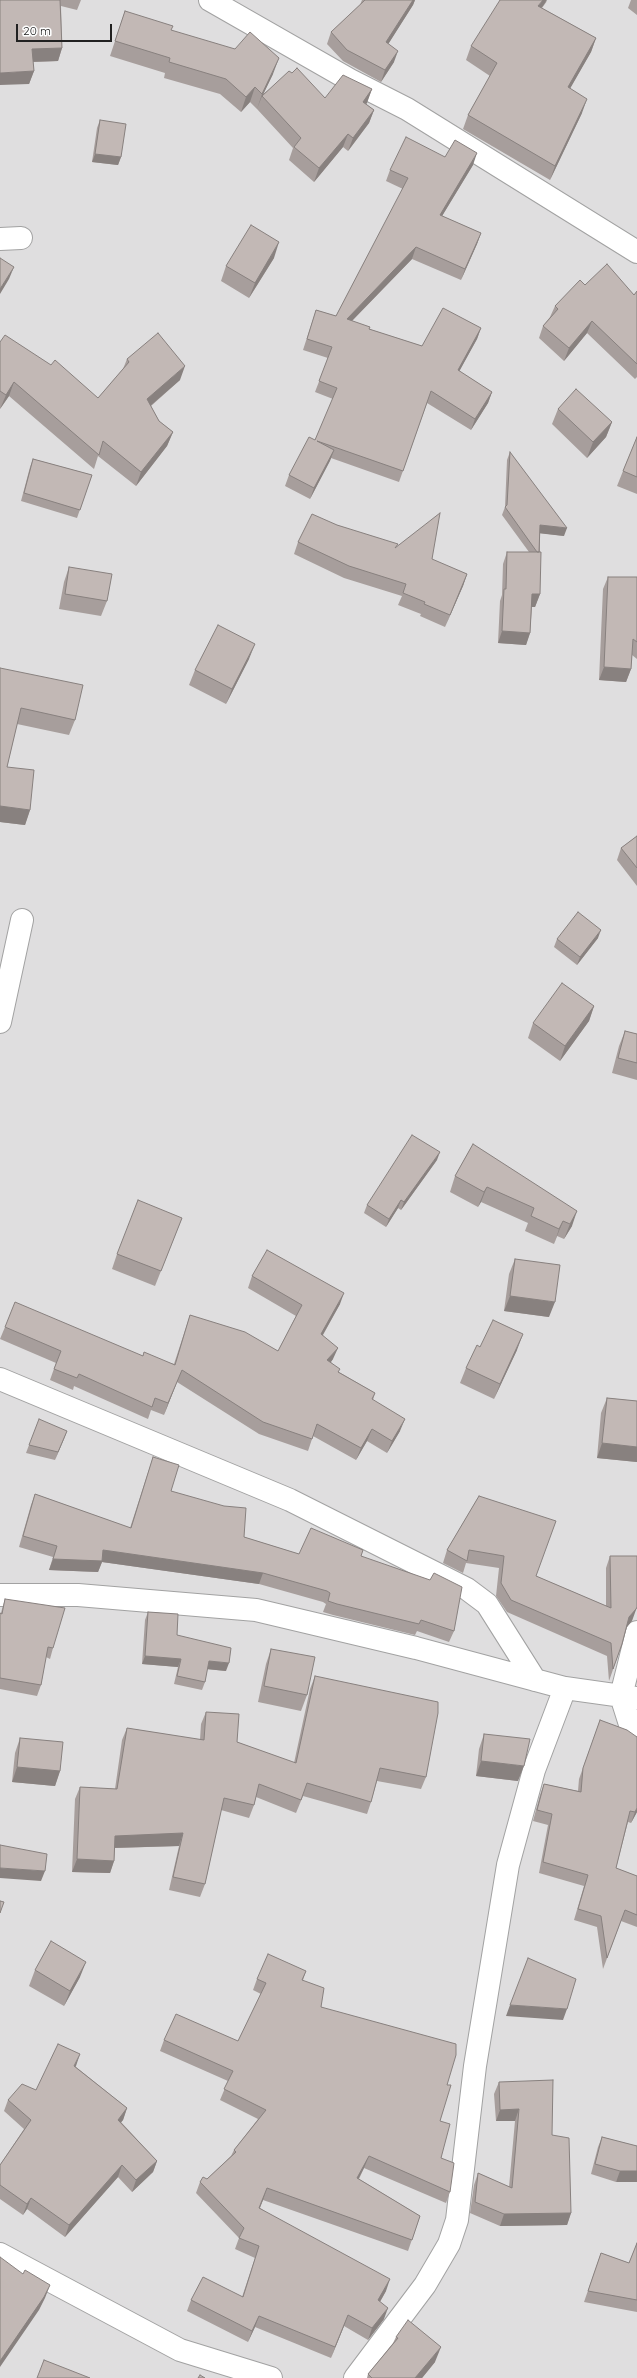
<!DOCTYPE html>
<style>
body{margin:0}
#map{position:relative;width:637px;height:2378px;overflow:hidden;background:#f1ede9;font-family:Quicksand,sans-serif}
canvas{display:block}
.scale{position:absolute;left:16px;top:24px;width:96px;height:18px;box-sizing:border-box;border:2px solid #212121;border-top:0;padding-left:5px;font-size:12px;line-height:14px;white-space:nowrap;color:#212121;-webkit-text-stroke:3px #fff;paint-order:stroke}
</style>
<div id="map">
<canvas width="637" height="2378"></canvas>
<div class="scale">20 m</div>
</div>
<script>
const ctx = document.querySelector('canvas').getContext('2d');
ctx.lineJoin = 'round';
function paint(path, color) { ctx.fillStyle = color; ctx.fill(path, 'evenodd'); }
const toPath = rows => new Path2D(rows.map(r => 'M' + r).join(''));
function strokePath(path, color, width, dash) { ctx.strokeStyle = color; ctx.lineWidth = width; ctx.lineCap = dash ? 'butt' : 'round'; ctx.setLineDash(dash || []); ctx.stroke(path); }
const residential = toPath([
 [0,0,637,0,637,2378,0,2378]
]);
const street = toPath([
 [210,0,350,80,407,109,637,252],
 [0,239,21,238],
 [0,1022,22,920],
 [0,1379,290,1500,467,1589,487,1604,535,1680],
 [0,1595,78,1595,256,1610,416,1648,565,1688,637,1698],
 [637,1632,621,1696,633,1734,637,1737],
 [0,2254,180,2350,271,2378],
 [355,2378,425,2285,449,2244,457,2220,475,2066,508,1865,534,1770,565,1688]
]);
const wall = toPath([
 [0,0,81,0,77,10,61,6,62,48,58,61,33,62,34,71,29,84],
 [362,0,415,0,413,5,388,44,394,62,381,82,343,61,327,44,331,32,360,5],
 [631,0,637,0,637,15,628,8],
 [547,1,542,8,596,38,591,52,570,88,582,113,550,180,463,129,468,115,490,76,466,60,471,46],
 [125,11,273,74,263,94,292,73,325,98,372,89,366,104,374,110,369,123,348,151,343,147,314,182,289,160,293,148,257,109,258,107,257,109,250,102,241,112,220,94,164,78,165,73,110,56],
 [100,120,121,157,118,165,92,162,97,128],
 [445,157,473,165,442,216,481,233,477,244,461,280,412,259,352,321,369,329,422,346,481,328,477,339,459,371,492,392,488,403,471,430,427,403,399,482,331,458,310,499,285,486,289,475,315,440,333,399,315,392,328,358,303,350,316,310,336,316,403,189,386,181,390,170],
 [274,258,249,298,221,281,226,266],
 [585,285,634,295,637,291,637,377,635,379,587,333,564,361,539,338,543,326,550,317,555,306],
 [0,342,98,398,123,369,127,359,180,380,151,406,159,421,173,432,167,446,136,486,98,456,94,469,9,396,0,409],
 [558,409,612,422,606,437,587,458,552,424],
 [637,437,637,494,617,486,623,471],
 [510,452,564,536,540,533,540,594,535,607,532,607,530,633,526,645,498,643,500,601,502,595,503,564,507,552,529,552,502,515,505,507,507,460],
 [33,459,92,475,77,518,21,501,30,467],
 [337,525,467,574,463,586,445,627,420,616,421,614,398,605,402,596,344,578,294,554,298,542],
 [69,567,107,601,101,616,59,609,64,582],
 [608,577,637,577,637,659,632,655,631,669,626,682,599,680,603,589],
 [249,659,226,704,189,685,195,670],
 [0,668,75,720,69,735,17,724,7,767,30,810,25,825,0,822],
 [637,836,637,886,617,860,621,848],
 [598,938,577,965,554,947,557,939],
 [594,1006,589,1021,560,1061,528,1038,533,1023],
 [625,1031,637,1034,637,1080,612,1073,619,1046],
 [473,1144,572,1226,564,1239,557,1236,554,1244,525,1231,528,1223,481,1202,478,1207,450,1192,455,1176],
 [437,1160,401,1210,398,1208,386,1227,364,1213,367,1205],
 [182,1218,155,1286,112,1269,117,1254],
 [515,1259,549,1317,504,1311,509,1274],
 [252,1276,340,1304,323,1335,333,1359,331,1362,339,1372,375,1393,373,1400,400,1431,387,1453,367,1441,356,1460,313,1436,308,1451,259,1434,177,1382,164,1415,151,1410,148,1419,74,1386,73,1390,50,1380,56,1363,0,1339,5,1327,143,1356,174,1364,190,1315,278,1351,296,1316,248,1288],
 [480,1347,517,1350,494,1399,460,1383,466,1368],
 [607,1398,637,1401,637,1462,597,1458,601,1413],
 [67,1431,55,1460,26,1453,29,1445],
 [153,1457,171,1491,244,1537,299,1554,361,1556,454,1631,449,1642,417,1631,415,1635,333,1615,323,1612,326,1604,323,1602,259,1584,102,1562,98,1572,49,1570,53,1557,19,1547,31,1505,35,1494,130,1528],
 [479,1496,536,1576,606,1606,606,1568,610,1556,632,1621,627,1627,622,1644,609,1681,607,1656,507,1612,496,1596,499,1568,466,1563,463,1573,443,1563,447,1550],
 [5,1599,53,1648,50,1659,46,1657,41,1685,37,1696,0,1689,0,1613,1,1613,2,1609],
 [148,1612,177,1635,226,1671,207,1669,205,1682,202,1690,174,1684,178,1667,142,1664,145,1620],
 [271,1649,307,1695,301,1711,258,1702,266,1664],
 [315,1676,426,1777,421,1789,377,1781,371,1802,367,1814,303,1796,296,1813,256,1797,254,1805,249,1818,221,1810,205,1884,200,1897,169,1890,179,1846,115,1848,114,1861,110,1873,72,1872,75,1799,80,1787,115,1789,122,1740,127,1728,200,1740,201,1724,206,1712,237,1742,294,1763,310,1689],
 [600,1720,637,1737,637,1812,631,1823,628,1822,616,1868,637,1876,637,1927,621,1921,603,1969,597,1927,574,1920,584,1886,539,1873,548,1825,533,1821,540,1795,544,1784,578,1791,579,1779],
 [484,1734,518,1781,476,1776,479,1749],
 [20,1738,60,1771,55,1786,12,1782,15,1753],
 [35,1970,80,1977,64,2006,29,1986],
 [306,1971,303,1980,321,2007,447,2085,440,2121,441,2158,450,2192,446,2203,364,2168,359,2179,420,2216,408,2251,263,2200,260,2208,386,2291,380,2302,384,2319,368,2340,344,2326,331,2358,255,2327,248,2342,187,2311,191,2300,242,2297,255,2258,235,2249,239,2238,196,2193,200,2182,207,2179,231,2156,234,2150,258,2119,220,2100,228,2081,160,2051,164,2040,238,2041,261,1994,253,1990,257,1979],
 [76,2067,127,2108,123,2120,121,2122,157,2161,153,2172,132,2192,118,2177,65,2237,27,2209,23,2215,0,2199,0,2165,24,2129,4,2111,8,2100,36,2090],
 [499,2082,552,2135,571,2213,567,2225,500,2226,470,2213,474,2185,478,2173,509,2187,515,2121,496,2121,494,2094],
 [602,2137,637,2146,616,2182,591,2174,598,2147],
 [637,2243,637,2312,584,2302,601,2253,629,2263],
 [396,2337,435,2362,422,2378,367,2378,368,2374,393,2343]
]);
const shadedWall = toPath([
 [413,0,415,0,413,5,382,54,386,42],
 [543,0,547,0,533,20,538,6],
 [596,38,591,52,563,101,568,87],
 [62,48,58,61,27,62,32,49],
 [398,51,394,62,381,82,385,70],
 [279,58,273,74,262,97,262,96,257,109,262,94],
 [34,71,29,84,0,85,0,73],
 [255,87,250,102,241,112,246,97],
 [372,89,367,103,358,115,363,102],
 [587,99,582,113,550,180,555,166],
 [374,110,369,123,348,151,353,138],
 [348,134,343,147,314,182,319,168],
 [477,153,473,165,436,226,440,215],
 [95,154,121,157,118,165,92,162],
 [481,233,477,244,461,280,465,269],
 [279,242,274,258,249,298,255,283],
 [416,247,412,259,343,330,347,319],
 [14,267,9,279,0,294,0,289],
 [592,321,587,333,564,361,569,348],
 [481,328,477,339,454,381,458,370],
 [185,366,180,380,142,413,147,399],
 [14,382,9,396,0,409,6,395],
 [492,392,488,403,471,430,475,419],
 [612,422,606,437,587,458,593,442],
 [173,432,167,446,136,486,141,472],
 [334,450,330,461,310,499,314,488],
 [540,525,567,528,564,536,537,533],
 [467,574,463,586,445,627,450,615],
 [532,594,540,594,535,607,528,607],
 [502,631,530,633,526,645,498,643],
 [255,644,249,659,226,704,232,689],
 [604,667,631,669,626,682,599,680],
 [0,806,30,810,25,825,0,822],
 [601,930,598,938,577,965,580,957],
 [594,1006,589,1021,560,1061,565,1046],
 [440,1152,437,1160,401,1210,404,1202],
 [487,1187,481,1202,478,1207,484,1192],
 [401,1200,398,1208,386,1227,389,1219],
 [577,1211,572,1226,564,1239,570,1224],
 [563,1221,557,1236,554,1244,559,1229],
 [344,1293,340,1304,317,1345,321,1334],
 [510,1296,555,1302,549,1317,504,1311],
 [523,1334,517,1350,494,1399,500,1384],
 [338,1348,333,1359,323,1372,327,1360],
 [182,1370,177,1382,164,1415,168,1403],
 [405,1419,400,1431,387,1453,392,1441],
 [372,1429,367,1441,356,1460,361,1448],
 [67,1431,64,1439,55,1460,58,1452],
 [602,1443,637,1447,637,1462,597,1458],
 [103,1550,263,1573,259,1584,102,1562,98,1572,49,1570,53,1559],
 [637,1607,632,1621,625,1629,629,1617],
 [145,1656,181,1659,178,1667,142,1664],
 [209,1661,229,1663,226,1671,206,1669],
 [481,1761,524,1766,518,1781,476,1776],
 [17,1767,60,1771,55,1786,12,1782],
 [637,1808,637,1812,631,1823,635,1812],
 [183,1833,179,1846,110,1848,115,1836],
 [77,1859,114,1861,110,1873,72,1872],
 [0,1868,45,1871,41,1881,0,1878],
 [86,1962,80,1977,64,2006,70,1991],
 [510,2005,567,2009,563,2020,506,2016],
 [80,2054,76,2066,70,2078,74,2066],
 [127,2108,123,2120,114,2131,118,2120],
 [519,2109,515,2121,496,2121,500,2110],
 [369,2156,364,2168,353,2189,357,2178],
 [157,2161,153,2172,132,2192,136,2180],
 [122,2165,118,2177,65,2237,69,2225],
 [620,2171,637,2171,637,2182,616,2182],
 [267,2188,263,2200,255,2219,259,2208],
 [31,2198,27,2209,23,2215,27,2204],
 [571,2213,567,2225,500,2226,504,2214],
 [390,2279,386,2291,374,2312,378,2300],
 [50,2285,45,2298,39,2310,0,2367,0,2361],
 [388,2308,384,2319,368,2340,372,2328],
 [348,2315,344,2326,331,2358,335,2347],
 [259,2316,255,2327,248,2342,252,2331],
 [441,2347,435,2362,422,2378,415,2378]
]);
const building = toPath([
 [0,0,60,0,62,48,32,49,34,71,0,73,0,0],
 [365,0,413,0,386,42,398,51,385,70,347,50,331,32,365,0],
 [500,0,543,0,538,6,596,38,568,87,587,99,555,166,468,115,497,63,471,46,500,0],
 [125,11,173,26,171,30,235,49,250,32,279,58,262,94,255,87,246,97,226,79,169,62,170,58,115,41,125,11],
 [297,68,325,98,343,75,372,89,363,102,374,110,353,138,348,134,319,168,294,147,301,138,262,96,289,71,292,73,297,68],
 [100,120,126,124,121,157,95,154,100,120],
 [406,137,445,157,455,140,477,153,440,215,481,233,465,269,416,247,347,319,370,327,369,329,422,346,443,308,481,328,458,370,492,392,475,419,431,391,403,471,317,441,334,450,314,488,289,475,309,437,315,440,337,388,319,381,332,347,307,339,316,310,336,316,408,178,390,170,406,137],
 [251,225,279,242,255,283,226,266,251,225],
 [0,258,14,267,0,289,0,258],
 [607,264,634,295,637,291,637,364,592,321,569,348,543,326,558,309,555,306,580,280,585,285,607,264],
 [158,333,185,366,147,399,159,421,173,432,141,472,103,441,99,455,14,382,6,395,0,391,0,342,5,335,51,365,55,360,98,398,129,362,127,359,158,333],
 [576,389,612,422,593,442,558,409,576,389],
 [637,437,637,477,623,471,637,437],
 [510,452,567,528,540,525,539,552,537,552,505,507,507,505,510,452],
 [33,459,92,475,80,510,24,493,33,459],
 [440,513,432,559,467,574,450,615,424,604,425,602,403,593,406,584,349,566,298,542,312,514,337,525,398,544,395,548,440,513],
 [507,552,541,552,540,594,532,594,530,633,502,631,504,589,506,589,507,552],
 [69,567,112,574,107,601,65,594,69,567],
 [608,577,637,577,637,642,633,639,631,669,604,667,608,577],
 [218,625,255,644,232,689,195,670,218,625],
 [0,668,83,685,75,720,21,708,7,767,34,770,30,810,0,806,0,668],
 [637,836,637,868,621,848,637,836],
 [578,912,601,930,580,957,557,939,578,912],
 [562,983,594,1006,565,1046,533,1023,562,983],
 [625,1031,637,1034,637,1063,618,1058,625,1031],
 [412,1135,440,1152,404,1202,401,1200,389,1219,367,1205,412,1135],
 [473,1144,577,1211,570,1224,563,1221,559,1229,531,1216,534,1208,487,1187,484,1192,455,1176,473,1144],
 [138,1200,182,1218,161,1271,117,1254,138,1200],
 [267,1250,344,1293,321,1334,338,1348,327,1360,340,1369,338,1372,375,1393,372,1399,405,1419,392,1441,372,1429,361,1448,317,1424,312,1439,263,1422,182,1370,168,1403,155,1398,152,1407,79,1374,77,1378,54,1369,61,1351,5,1327,15,1302,143,1356,144,1352,175,1365,190,1315,245,1332,278,1351,302,1305,252,1276,267,1250],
 [515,1259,560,1265,555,1302,510,1296,515,1259],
 [493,1320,523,1334,500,1384,466,1368,477,1345,480,1347,493,1320],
 [607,1398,637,1401,637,1447,602,1443,607,1398],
 [39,1419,67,1431,58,1452,29,1445,39,1419],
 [153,1457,179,1465,171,1491,224,1506,246,1508,244,1537,299,1554,311,1528,363,1550,361,1556,430,1580,434,1573,462,1587,454,1631,421,1620,419,1624,337,1604,328,1601,330,1593,327,1591,263,1573,103,1550,102,1561,53,1559,57,1546,23,1536,35,1494,131,1528,153,1457],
 [479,1496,556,1521,536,1576,611,1608,610,1556,637,1556,637,1607,636,1609,629,1617,622,1644,613,1669,611,1643,511,1600,501,1583,504,1556,469,1550,467,1561,447,1550,479,1496],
 [5,1599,65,1608,53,1648,48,1647,41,1685,0,1678,0,1613,2,1614,5,1599],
 [148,1612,178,1614,177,1635,231,1648,229,1663,209,1661,205,1682,177,1676,181,1659,145,1656,148,1612],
 [271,1649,315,1657,307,1695,264,1686,271,1649],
 [315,1676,438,1702,438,1713,426,1777,380,1768,371,1802,307,1783,301,1800,259,1784,254,1805,224,1798,205,1884,173,1877,183,1833,115,1836,114,1861,77,1859,80,1787,117,1789,127,1728,204,1740,206,1712,239,1714,237,1742,296,1763,315,1676],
 [600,1720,627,1730,637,1737,637,1808,635,1812,630,1811,616,1868,637,1876,637,1915,625,1910,607,1958,601,1916,578,1909,588,1875,543,1862,552,1814,537,1810,544,1784,581,1792,583,1768,600,1720],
 [484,1734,530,1739,524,1766,481,1761,484,1734],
 [20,1738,63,1742,60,1771,17,1767,20,1738],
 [0,1845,47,1854,45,1871,0,1868,0,1845],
 [0,1901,4,1902,0,1913,0,1901],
 [51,1941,86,1962,70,1991,35,1970,51,1941],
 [268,1954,306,1971,302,1980,324,1988,321,2007,456,2044,456,2055,447,2085,451,2085,440,2121,450,2124,441,2158,454,2163,450,2192,369,2156,357,2178,420,2216,412,2240,267,2188,259,2208,390,2279,378,2300,388,2308,372,2328,348,2315,335,2347,259,2316,252,2331,191,2300,203,2277,243,2297,259,2246,239,2238,244,2228,200,2182,203,2177,207,2179,236,2152,234,2150,266,2110,224,2089,233,2071,164,2040,176,2014,238,2041,266,1983,257,1979,268,1954],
 [528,1958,576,1979,567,2009,510,2005,528,1958],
 [58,2044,80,2054,74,2066,127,2108,118,2120,157,2161,136,2180,122,2165,69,2225,31,2198,27,2204,0,2185,0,2165,31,2120,8,2100,22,2084,36,2090,58,2044],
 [553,2080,552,2135,569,2138,571,2213,504,2214,475,2202,478,2173,512,2188,519,2109,500,2110,499,2082,553,2080],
 [602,2137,637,2146,637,2171,620,2171,595,2164,602,2137],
 [637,2243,637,2300,588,2291,601,2253,629,2263,637,2243],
 [0,2257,23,2274,25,2270,50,2285,44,2297,0,2361,0,2257],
 [408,2320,441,2347,415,2378,372,2378,368,2374,398,2338,396,2337,408,2320],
 [44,2360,90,2378,37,2378,44,2360],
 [200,2375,205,2378,198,2378,200,2375]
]);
paint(residential, '#dfdedf');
strokePath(street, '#a2a2a2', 24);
strokePath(street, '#fff', 22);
paint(wall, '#a79e9c');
paint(shadedWall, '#88817f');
paint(building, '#c2b8b5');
strokePath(building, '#88817f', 1);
</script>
